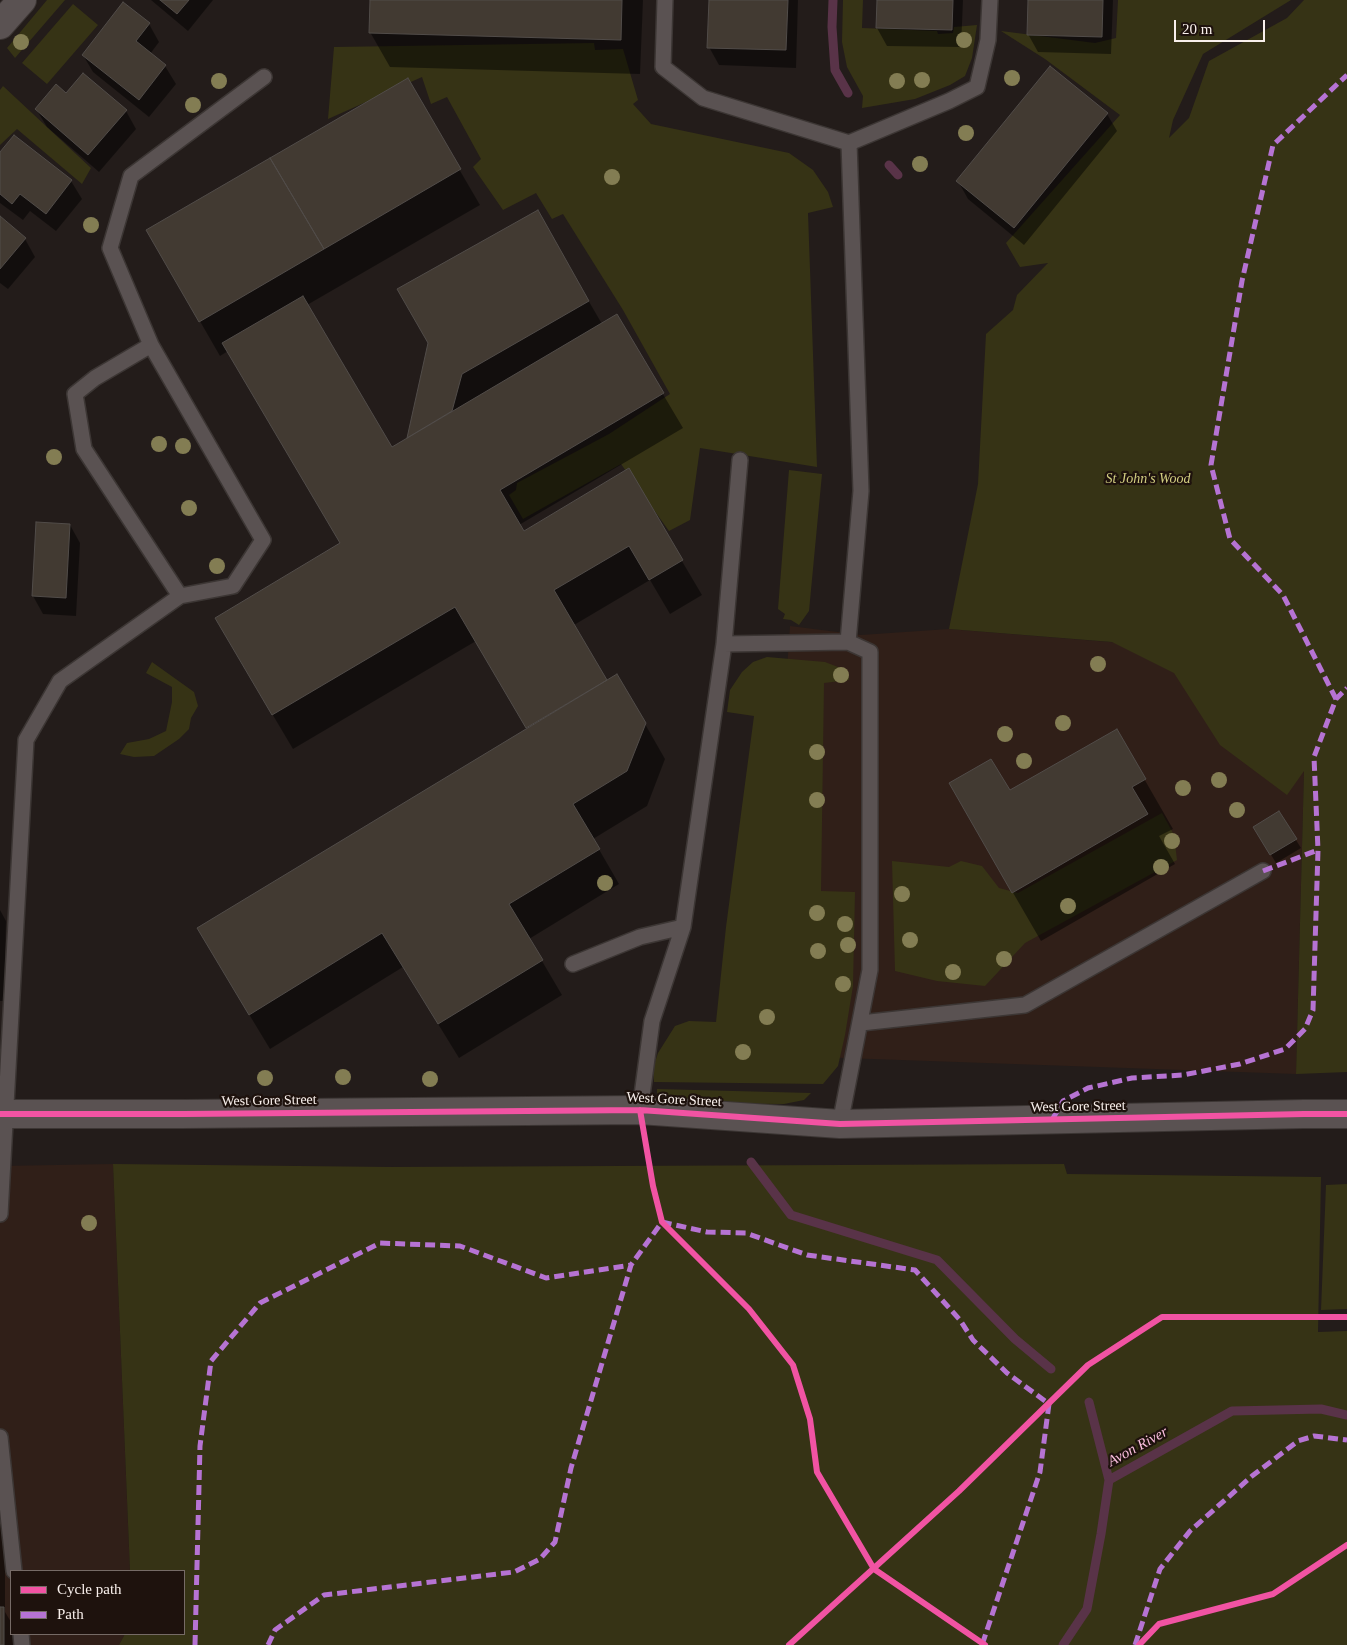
<!DOCTYPE html>
<style>
body{margin:0}
#map{position:relative;width:1347px;height:1645px;overflow:hidden;background:#231c1a;font-family:"Times New Roman",serif}
canvas{display:block}
.legend{position:absolute;left:10px;top:1570px;width:175px;height:65px;box-sizing:border-box;background:#1e120d;border:1px solid #766b66;margin:0;padding:6px 9px;list-style:none;font-size:15px;color:#f9f0ec}
.legend li{display:flex;align-items:center;gap:10px;height:25px}
.legend b{width:25px;border:1px solid #766b66}
.scale{position:absolute;left:1174px;top:20px;width:91px;height:22px;box-sizing:border-box;border:2px solid #f9f0ec;border-top:0;padding-left:6px;font-size:15px;line-height:18px;white-space:nowrap;color:#f9f0ec;-webkit-text-stroke:4px #1e120d;paint-order:stroke}
</style>
<div id="map">
<canvas width="1347" height="1645"></canvas>
<ul class="legend">
<li><b style="height:6px;background:#f153a3"></b>Cycle path</li>
<li><b style="height:6px;background:#b673d3"></b>Path</li>
</ul>
<div class="scale">20 m</div>
</div>
<script>
const ctx = document.querySelector('canvas').getContext('2d');
ctx.lineJoin = 'round';
function paint(path, color) { ctx.fillStyle = color; ctx.fill(path, 'evenodd'); }
const toPath = rows => new Path2D(rows.map(r => 'M' + r).join(''));
function strokePath(path, color, width, dash) { ctx.strokeStyle = color; ctx.lineWidth = width; ctx.lineCap = dash ? 'butt' : 'round'; ctx.setLineDash(dash || []); ctx.stroke(path); }
function drawText(font, color, halo, rows, align = 'center') {
  ctx.font = font + ' "Times New Roman",serif'; ctx.lineWidth = 4.5; ctx.setLineDash([]); ctx.textBaseline = 'middle'; ctx.strokeStyle = halo; ctx.fillStyle = color; for (const [text, x, y, turn = 0] of rows) {
    ctx.save(); ctx.translate(x, y); ctx.rotate((+turn || 0) * Math.PI / 180); ctx.textAlign = isNaN(turn) ? turn : align; if (halo) ctx.strokeText(text, 0, 0); ctx.fillText(text, 0, 0); ctx.restore();
  }
}
const built = toPath([
 [790,626,861,635,949,629,1307,658,1296,1074,760,1055],
 [113,1164,130,1571,11,1571,11,1634,125,1634,119,1645,0,1645,0,1166]
]);
const green = toPath([
 [47,0,65,0,15,58,7,48],
 [843,0,863,0,862,28,937,31,938,34,953,33,954,27,977,25,972,58,965,76,950,85,915,99,862,108,863,96,847,67,842,42],
 [1118,0,1291,0,1203,54,1173,120,1169,138,1189,118,1209,61,1287,18,1304,0,1347,0,1347,1072,1296,1074,1304,771,1287,795,1220,745,1174,673,1112,642,949,629,978,484,986,334,1013,310,1017,295,1048,263,1020,267,1006,243,1120,115,1045,59,1001,31,1095,43,1116,38],
 [73,4,98,25,47,84,22,63],
 [594,43,595,50,623,49,638,100,633,104,651,124,789,153,813,170,828,192,833,207,808,213,817,467,700,448,690,520,669,531,621,464,523,519,509,495,516,490,517,483,609,434,670,394,623,310,563,214,552,219,536,193,503,210,473,167,481,159,447,97,431,104,422,77,328,119,334,47],
 [3,86,91,168,82,184,17,129,0,145,0,90],
 [789,470,822,474,809,611,799,625,791,620,783,619,785,614,778,609],
 [767,657,825,662,838,667,848,675,849,680,824,683,821,891,855,892,853,986,845,1035,838,1066,823,1084,654,1082,653,1068,658,1053,675,1026,689,1021,716,1022,726,927,754,716,727,712,730,690,742,672,753,662],
 [152,662,194,692,198,706,191,718,189,729,179,739,154,756,134,757,120,754,127,743,149,739,166,731,172,702,172,687,146,673],
 [1162,813,1174,835,1177,860,1025,943,985,986,937,981,895,971,892,861,949,867,961,861,982,866,999,888,1018,893],
 [657,1089,811,1093,804,1100,784,1104,671,1103,662,1099,657,1093],
 [113,1164,390,1167,1064,1164,1067,1174,1321,1177,1318,1332,1347,1331,1347,1645,119,1645,125,1634,184,1634,184,1571,130,1571],
 [1347,1184,1347,1309,1321,1310,1326,1185]
]);
const shadow = toPath([
 [151,0,213,0,188,31],
 [371,0,643,0,640,74,390,67,370,32],
 [710,0,798,0,796,68,719,65,709,47],
 [878,0,963,0,961,47,887,46,877,28],
 [1029,0,1113,0,1111,54,1038,52,1028,34],
 [149,24,159,42,150,54,165,66,176,84,149,117,93,72,83,55],
 [407,80,480,205,307,305,392,449,409,438,430,343,537,212,602,324,616,315,683,428,519,525,523,533,628,470,702,595,670,614,650,580,574,625,607,681,617,675,665,759,647,806,593,839,619,884,529,939,562,995,459,1058,403,967,270,1049,218,963,527,729,476,641,293,749,236,653,342,544,228,351,220,356,148,231],
 [66,95,126,111,136,129,99,172,47,127,36,109],
 [1107,114,1117,131,1024,245,968,199,958,181],
 [14,136,71,181,82,199,56,231,30,211,23,220,0,203,0,154],
 [0,218,25,239,35,257,8,289,0,283],
 [37,524,70,525,80,543,76,616,43,614,33,596],
 [1116,730,1173,829,1159,836,1175,864,1041,941,950,784,1009,792],
 [1279,813,1301,848,1276,863,1255,828],
 [0,910,6,921,4,1001,0,1001],
 [0,1486,5,1496,5,1612,11,1622,11,1634,18,1634,24,1645,0,1645]
]);
const stream = toPath([
 [833,0,832,27,835,70,848,93],
 [889,165,898,175],
 [751,1162,791,1215,937,1260,1015,1339,1051,1369],
 [1109,1480,1232,1411,1321,1409,1347,1415],
 [1063,1645,1087,1609,1101,1534,1109,1480,1089,1402]
]);
const building = toPath([
 [160,0,189,0,177,14,160,0],
 [370,0,622,0,621,40,369,33,370,0],
 [709,0,788,0,786,50,707,48,709,0],
 [877,0,953,0,952,30,876,28,877,0],
 [1028,0,1103,0,1102,37,1027,35,1028,0],
 [123,2,150,23,136,41,166,65,139,100,82,55,123,2],
 [1050,66,1108,113,1014,228,956,181,1050,66],
 [83,73,127,110,88,155,35,109,56,84,66,93,83,73],
 [408,78,461,169,324,249,270,158,408,78],
 [14,135,72,180,46,214,20,194,12,204,0,194,0,152,14,135],
 [270,158,324,249,199,322,146,230,270,158],
 [538,210,589,301,462,374,452,411,407,438,428,343,397,289,538,210],
 [0,216,26,238,0,269,0,216],
 [303,296,392,447,617,314,664,393,500,490,524,531,629,468,683,560,649,580,629,546,554,590,607,680,526,728,455,607,272,715,215,618,340,543,222,343,303,296],
 [36,522,70,524,66,598,32,596,36,522],
 [617,674,646,723,627,771,573,804,600,849,509,904,543,960,438,1024,382,933,249,1015,197,928,617,674],
 [1117,729,1146,779,1132,787,1148,814,1012,893,949,783,991,759,1010,790,1117,729],
 [1279,811,1297,839,1270,855,1253,827,1279,811],
 [0,1607,4,1607,4,1645,0,1645,0,1607]
]);
const service = toPath([
 [665,0,663,67,703,98,849,143,949,101,977,87,988,40,990,0],
 [151,345,95,378,75,394,84,449,180,596],
 [848,642,861,491,849,143],
 [724,644,740,460],
 [573,964,640,937,683,927],
 [861,1023,1025,1005,1263,871],
 [640,1110,652,1021,683,927,724,644,848,642,870,652,870,970,840,1124],
 [0,1214,26,740,60,681,180,596,233,586,263,540,151,345,110,248,131,176,264,77],
 [0,1437,14,1571],
 [21,1634,22,1645]
]);
const minor = toPath([
 [0,25,22,0],
 [0,1114,184,1114,640,1110,840,1124,1304,1114,1347,1114]
]);
const quiet = toPath([
 [1336,699,1283,595,1230,539,1211,465,1242,281,1273,145,1347,75],
 [1263,871,1318,850],
 [1052,1120,1063,1101,1088,1088,1132,1078,1183,1075,1240,1064,1285,1049,1305,1029,1313,1010,1318,850,1314,757,1336,699,1347,688],
 [195,1645,200,1446,211,1361,260,1303,380,1243,460,1246,546,1278,631,1265],
 [268,1645,275,1630,324,1595,514,1572,540,1559,555,1542,571,1468,631,1265,662,1222,707,1232,746,1233,807,1255,915,1270,960,1320,973,1340,1007,1373,1049,1404,1040,1472,982,1645],
 [1135,1645,1160,1569,1190,1531,1252,1476,1298,1441,1314,1436,1347,1440]
]);
const cycleway = toPath([
 [640,1110,653,1186,662,1222,749,1309,793,1365,810,1419,817,1472,874,1569,985,1645],
 [0,1114,184,1114,640,1110,840,1124,1304,1114,1347,1114],
 [789,1645,959,1491,1088,1365,1162,1317,1347,1317],
 [1139,1645,1159,1624,1273,1594,1347,1545]
]);
const trees = [
 [964,40],
 [21,42],
 [1012,78],
 [922,80],
 [219,81],
 [897,81],
 [193,105],
 [966,133],
 [920,164],
 [612,177],
 [91,225],
 [159,444],
 [183,446],
 [54,457],
 [189,508],
 [217,566],
 [1098,664],
 [841,675],
 [1063,723],
 [1005,734],
 [817,752],
 [1024,761],
 [1219,780],
 [1183,788],
 [817,800],
 [1237,810],
 [1172,841],
 [1161,867],
 [605,883],
 [902,894],
 [1068,906],
 [817,913],
 [845,924],
 [910,940],
 [848,945],
 [818,951],
 [1004,959],
 [953,972],
 [843,984],
 [767,1017],
 [743,1052],
 [343,1077],
 [265,1078],
 [430,1079],
 [89,1223]
];
const parkNames = [
 ["St John's Wood",1148,479]
];
const streetNames = [
 ["West Gore Street",674,1100,3],
 ["West Gore Street",269,1101,-1],
 ["West Gore Street",1078,1107,-1]
];
const waterNames = [
 ["Avon River",1138,1447,-29]
];
paint(built, '#301f18');
paint(green, '#363315');
paint(shadow, '#0007');
strokePath(stream, '#593348', 9);
paint(building, '#423a32');
strokePath(building, '#514c49', 1);
strokePath(service, '#3c3634', 18);
strokePath(minor, '#3c3634', 30);
strokePath(service, '#5a5252', 15);
strokePath(minor, '#5a5252', 28);
strokePath(quiet, '#b673d3', 5, [10, 5]);
strokePath(cycleway, '#f153a3', 6);
ctx.fillStyle = '#837d53';
for (const [x, y] of trees) { ctx.beginPath(); ctx.arc(x, y, 8, 0, 2 * Math.PI); ctx.fill(); }
drawText('italic 14px', '#d1cd81', '#1e120d', parkNames);
drawText('14px', '#f9f0ec', '#1e120d', streetNames);
drawText('italic 15px', '#f9bedd', '#1e120d', waterNames);
</script>
